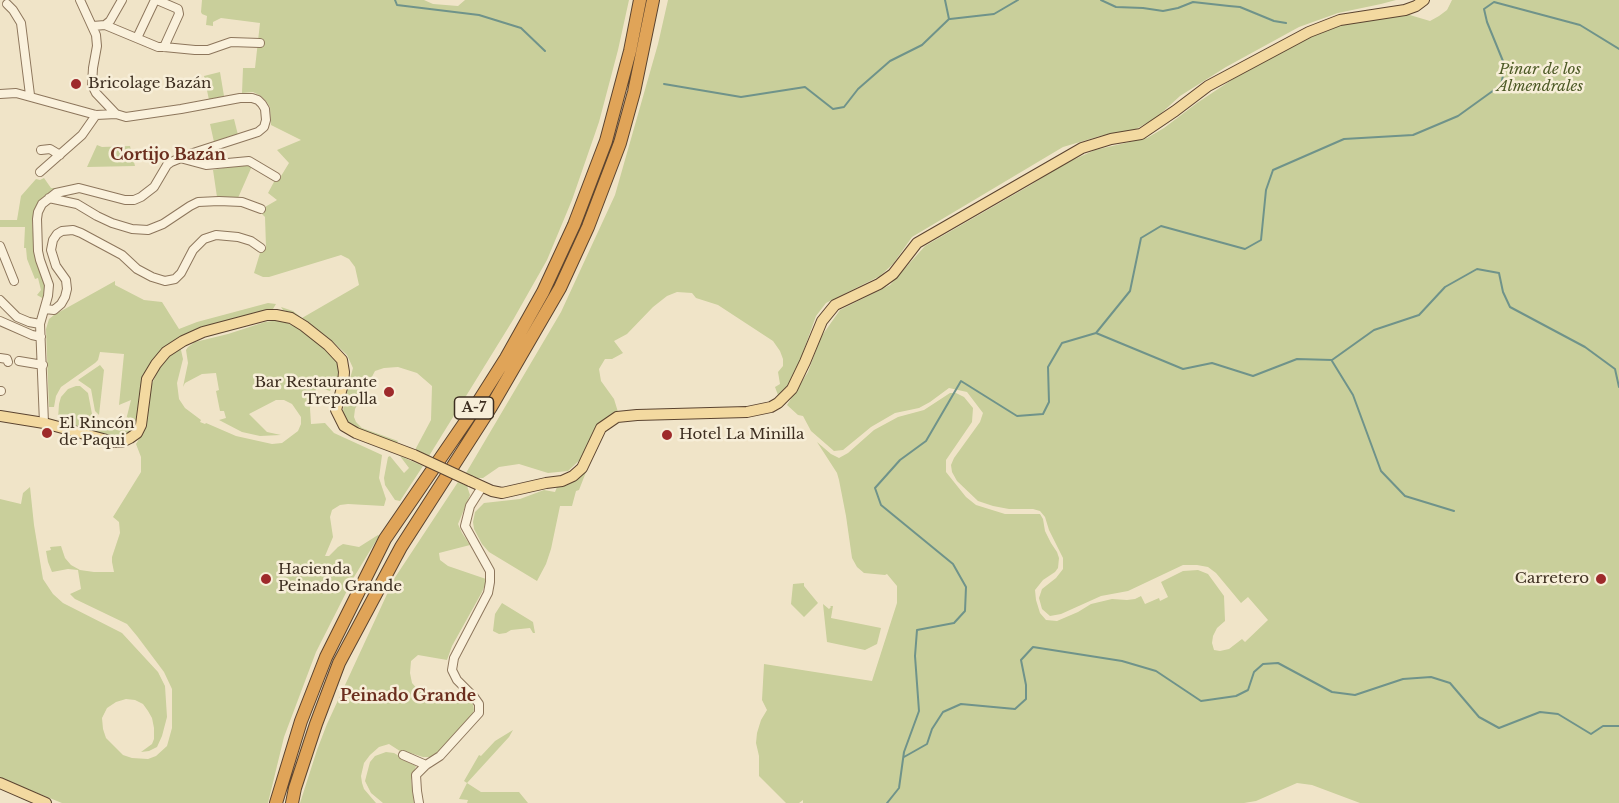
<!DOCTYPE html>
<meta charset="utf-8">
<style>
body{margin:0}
canvas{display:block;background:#f0e4c8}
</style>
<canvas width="1619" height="803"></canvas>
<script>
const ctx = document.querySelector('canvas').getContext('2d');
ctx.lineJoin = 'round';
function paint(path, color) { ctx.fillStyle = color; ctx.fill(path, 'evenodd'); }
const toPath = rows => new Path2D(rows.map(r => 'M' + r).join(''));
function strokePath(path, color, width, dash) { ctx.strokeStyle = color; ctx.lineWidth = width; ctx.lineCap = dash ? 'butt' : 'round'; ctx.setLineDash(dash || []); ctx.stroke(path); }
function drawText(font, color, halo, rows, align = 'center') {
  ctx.font = font + ' "Libre Baskerville",serif'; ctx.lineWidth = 5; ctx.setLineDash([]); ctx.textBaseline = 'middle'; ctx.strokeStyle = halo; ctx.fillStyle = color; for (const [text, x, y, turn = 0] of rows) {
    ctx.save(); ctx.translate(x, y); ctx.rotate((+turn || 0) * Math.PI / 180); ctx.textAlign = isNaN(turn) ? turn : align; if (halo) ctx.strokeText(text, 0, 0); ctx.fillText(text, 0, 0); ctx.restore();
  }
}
const green = toPath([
 [202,0,424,0,433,4,458,6,465,0,629,0,618,50,599,122,572,200,547,260,513,320,429,456,415,450,431,420,432,386,417,373,398,367,384,368,375,371,355,409,354,417,356,422,362,428,398,441,396,444,370,435,348,422,343,412,344,400,353,368,347,355,330,339,302,318,293,313,283,310,281,307,293,311,302,318,359,285,355,267,349,259,341,255,269,277,263,277,254,273,260,253,264,247,266,247,265,217,261,213,265,207,277,200,268,193,275,180,278,181,289,163,277,150,301,140,271,125,270,107,266,101,261,96,253,92,242,93,243,68,255,68,260,23,221,18,213,22,213,26,206,25,207,16,202,14,201,12],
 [668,0,1396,0,1381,4,1338,13,1299,27,1226,67,1180,96,1156,118,1134,130,1100,136,1063,147,912,237,893,264,880,276,826,303,816,316,797,369,788,385,778,395,775,387,780,384,778,372,783,366,783,359,780,351,773,341,718,305,696,298,692,293,677,292,667,296,653,307,627,334,614,341,623,353,612,359,605,359,599,369,601,381,614,399,618,412,584,456,568,471,548,473,519,464,499,467,483,478,477,478,466,473,561,312,615,195,658,44],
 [1452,0,1619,0,1619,803,1360,803,1312,785,1297,783,1256,801,1244,803,803,803,803,800,799,803,786,803,759,776,759,756,756,743,757,733,761,720,767,710,762,700,764,664,872,681,897,603,897,586,887,574,885,575,864,573,857,567,852,558,846,516,839,480,837,473,817,442,831,454,839,458,848,453,874,430,898,417,924,410,950,393,956,393,964,397,973,408,972,422,946,460,946,472,966,497,976,505,1005,514,1040,514,1043,519,1045,531,1051,543,1057,552,1059,558,1058,568,1055,572,1043,580,1035,590,1036,600,1040,613,1046,620,1057,621,1078,612,1091,604,1112,599,1127,600,1135,599,1141,596,1145,604,1159,598,1160,601,1168,597,1161,582,1183,571,1198,570,1208,574,1224,596,1225,621,1217,628,1213,636,1212,643,1214,650,1220,651,1229,649,1242,639,1245,642,1268,620,1248,597,1241,603,1216,573,1208,567,1197,565,1183,565,1128,591,1101,596,1061,614,1050,616,1042,609,1039,598,1042,589,1056,578,1063,569,1063,558,1049,530,1045,517,1040,511,1033,509,1009,509,993,506,978,501,957,481,952,472,951,465,954,458,980,422,983,413,967,392,949,388,930,402,919,408,895,413,871,427,843,450,834,451,811,431,803,416,798,415,787,405,808,372,821,337,840,310,890,285,925,246,1029,186,1064,164,1095,150,1147,138,1164,128,1197,103,1233,79,1312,36,1343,24,1403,13,1430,21,1439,16,1447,10],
 [220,72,224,96,209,100,204,76],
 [234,119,238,135,214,142,210,124],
 [97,145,102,147,130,146,135,166,87,167],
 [244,164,252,166,238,198,217,197,213,170],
 [44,178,51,188,60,188,43,197,39,202,33,216,32,223,35,253,45,283,44,299,37,295,41,290,38,278,35,279,27,259,26,248,24,248,25,227,0,227,0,220,17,220,21,196,36,179,40,180],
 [115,281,115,285,144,300,162,302,179,329,197,322,268,303,276,304,273,309,262,311,207,327,166,347,138,407,136,423,131,431,124,436,113,437,61,424,58,419,59,404,61,397,68,389,76,386,80,386,88,393,92,414,96,422,101,427,117,428,125,424,131,400,119,405,124,354,100,352,98,360,95,363,61,387,56,396,54,407,49,407,46,329,49,319,54,315],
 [280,320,301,329,335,358,339,369,340,381,333,386,330,391,317,387,310,408,311,424,325,423,334,433,382,455,379,478,386,499,384,506,348,504,340,505,332,510,330,517,333,537,325,556,329,556,338,547,343,544,359,547,378,535,379,536,354,577,316,652,284,737,268,803,62,803,0,778,0,499,21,504,23,493,30,487,34,525,43,579,53,594,63,603,122,633,158,672,165,686,167,717,162,736,157,747,149,751,141,752,152,744,154,739,154,728,152,718,148,711,143,704,135,700,126,699,116,702,107,708,102,718,103,729,106,738,123,755,132,758,148,759,156,756,167,746,172,728,172,689,164,672,137,636,127,624,75,599,70,594,81,589,78,570,68,569,52,572,48,562,46,551,51,550,50,547,61,546,65,558,71,565,80,570,94,572,114,572,112,562,112,557,120,533,119,522,113,517,141,472,141,457,136,444,145,429,148,414,148,394,152,384,159,368,169,356,178,349,181,350,183,359,177,383,179,399,185,408,201,420,200,422,205,424,206,423,236,436,272,444,282,443,298,431,301,424,301,417,292,404,284,400,276,400,249,414,267,432,281,435,260,436,242,432,219,420,226,418,224,411,220,411,216,391,219,390,216,373,202,374,185,383,183,387,188,363,186,350,188,347,195,342,228,334,265,322],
 [100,365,104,370,99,415,95,411,91,389,78,380],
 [390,456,404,473,409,468,400,456,423,466,400,501,395,500,385,485,384,478,388,457],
 [588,467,579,490,576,491,572,506,560,506,551,549,546,564,537,581,489,552,482,544,474,529,473,522,475,512,484,503,520,499,544,490,555,492,557,487,567,484],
 [458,482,467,486,470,495,458,524,462,533,470,545,439,553,440,560,448,566,486,579,486,582,482,592,452,646,447,660,418,655,411,661,410,673,412,683,419,691,442,704,459,691,473,704,474,710,472,715,440,750,431,757,423,757,404,751,403,753,389,744,379,747,370,755,364,763,361,776,362,783,364,789,376,803,300,803,317,750,327,724,394,579],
 [804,583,804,586,818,603,804,617,791,604,793,584],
 [502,603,533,622,535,633,533,633,530,628,511,630,506,633,499,634,493,631,495,614],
 [823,604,829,609,831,607,830,606,833,606,831,618,881,628,877,644,865,650,827,642],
 [513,730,509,737,467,783,481,792,519,792,528,803,467,803,468,800,459,799,467,783,464,781,479,755,481,756,495,741],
 [386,752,394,753,401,757,401,759,416,766,411,780,414,803,383,803,371,793,365,781,370,762,375,756]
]);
const stream = toPath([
 [395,0,397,5,479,15,521,28,545,51],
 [1101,0,1116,7,1143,8,1163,11,1178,8,1193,2,1229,6,1240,7,1274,21,1286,23],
 [950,19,994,14,1018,0],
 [664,84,741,97,805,87,833,109,844,107,858,89,890,61,922,45,949,19,945,0],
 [1096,333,1183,369,1212,363,1253,376,1297,359,1332,360,1374,330,1419,315,1445,287,1477,269,1499,273,1503,292,1510,307,1585,347,1615,369,1619,387],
 [1332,361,1353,395,1381,471,1405,496,1454,511],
 [904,757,927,744,932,729,943,712,961,704,1015,709,1026,699,1026,685,1021,660,1033,647,1122,661,1156,671,1201,701,1236,696,1248,690,1254,672,1263,664,1278,663,1332,692,1355,695,1403,679,1431,677,1450,683,1479,717,1499,728,1540,712,1558,714,1591,734,1603,726,1619,726],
 [887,803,899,788,904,752,919,711,915,656,917,630,954,623,965,611,966,587,953,564,881,505,875,488,900,460,926,441,961,381,1017,416,1043,414,1049,402,1048,367,1062,343,1096,333,1130,291,1141,238,1161,226,1245,249,1261,240,1266,190,1273,170,1344,139,1413,135,1458,116,1501,85,1505,66,1487,22,1484,9,1494,2,1580,25,1619,49]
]);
const minor = toPath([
 [157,0,178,9,179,14,164,47],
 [7,4,13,10,21,23,30,95],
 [105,25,110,21,122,0],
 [93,26,105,25,158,47,164,47,195,50,208,50,231,42,260,43],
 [137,38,155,0],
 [0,94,16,93,96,115,116,114],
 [41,150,50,149,60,155],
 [180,158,206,165,249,161,276,177],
 [40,172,82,135,96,115],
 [49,198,77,204,97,216,112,223,132,229,148,230,163,224,190,206,198,202,219,201,242,202,261,209],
 [0,246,14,281],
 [0,300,17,317,29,322,40,324],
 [45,309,54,310,61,304,65,297,67,289,66,280,56,266,51,250,53,240,57,234,62,231,73,230,81,233,122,255,137,269,152,277,165,281,175,279,181,273,193,250,204,239,216,235,238,237,251,241,261,248],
 [0,321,32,335,41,337],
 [0,358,7,359,8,362],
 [19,361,43,365],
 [0,391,1,391],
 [44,423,40,324,48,296,49,285,40,260,38,251,37,219,38,212,42,204,56,193,79,188,125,200,134,200,141,197,154,187,167,165,171,162,193,153,258,132,264,127,266,120,265,109,262,104,258,100,252,98,240,98,181,109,126,117,116,114,96,93,92,85,93,68,97,46,96,35,80,0],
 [403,755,426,765],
 [419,803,417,791,416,775,426,765,440,756,479,713,479,704,474,697,457,680,452,670,454,658,488,593,490,582,490,571,465,526,470,506,482,487]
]);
const major = toPath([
 [0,416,44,423,114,442,122,442,130,438,137,433,141,425,147,379,156,364,166,352,183,341,203,332,267,315,276,315,291,318,304,326,328,345,342,360,344,372,343,384,336,410,344,426,356,433,414,455],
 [470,481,492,491,502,493,546,483,562,481,573,476,582,468,601,428,617,417,637,415,747,412,771,407,778,403,792,389,805,362,822,321,835,305,879,284,893,274,917,243,1082,148,1111,139,1141,134,1175,111,1208,86,1309,32,1340,20,1405,10,1416,6,1424,0],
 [0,783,46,803]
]);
const highway = toPath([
 [276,803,301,721,326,657,385,539,468,418,506,358,543,292,574,225,606,141,630,51,640,0],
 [292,803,295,788,316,724,339,663,401,547,491,407,560,288,588,227,620,143,634,92,653,0]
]);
const majorBridge = toPath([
 [414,455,470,481]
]);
const markers = [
 [76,84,6,"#9e2a2b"],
 [389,392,6,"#9e2a2b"],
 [47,433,6,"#9e2a2b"],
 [667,435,6,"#9e2a2b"],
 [266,579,6,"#9e2a2b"],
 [1601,579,6,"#9e2a2b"]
];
const shields = [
 [474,408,39]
];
const shieldNames = [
 ["A-7",474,408]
];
const parkNames = [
 ["Pinar de los",1540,70],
 ["Almendrales",1540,87]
];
const poiNames = [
 ["Bricolage Bazán",88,84],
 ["Bar Restaurante",377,383,"right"],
 ["Trepaolla",377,400,"right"],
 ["El Rincón",59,424],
 ["de Paqui",59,441],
 ["Hotel La Minilla",679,435],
 ["Hacienda",278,570],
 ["Peinado Grande",278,587],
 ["Carretero",1589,579,"right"]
];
const neighbourhoodNames = [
 ["Cortijo Bazán",168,155],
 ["Peinado Grande",408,696]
];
paint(green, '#c9cf9b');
strokePath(stream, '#6f938a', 2);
strokePath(minor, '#8d765c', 10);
strokePath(major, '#5b4430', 12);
strokePath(highway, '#5b4430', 14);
strokePath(minor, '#faf1dc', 8);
strokePath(major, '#f3d9a0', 10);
strokePath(highway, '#e0a458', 12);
strokePath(majorBridge, '#5b4430', 12, []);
strokePath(majorBridge, '#f3d9a0', 10);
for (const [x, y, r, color] of markers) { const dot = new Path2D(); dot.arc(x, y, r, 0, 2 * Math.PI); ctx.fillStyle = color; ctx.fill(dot); strokePath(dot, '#f7eed8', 2); }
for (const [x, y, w] of shields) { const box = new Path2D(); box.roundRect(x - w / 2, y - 11, w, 22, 4.5); ctx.fillStyle = '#f7eed8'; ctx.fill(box); strokePath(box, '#3d2e20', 1.5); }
drawText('bold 14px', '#3d2e20', null, shieldNames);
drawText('italic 15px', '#4d5a26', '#f7eed8', parkNames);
drawText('15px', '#3d2e20', '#f7eed8', poiNames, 'left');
drawText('bold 16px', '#6b2e1e', '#f7eed8', neighbourhoodNames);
</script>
